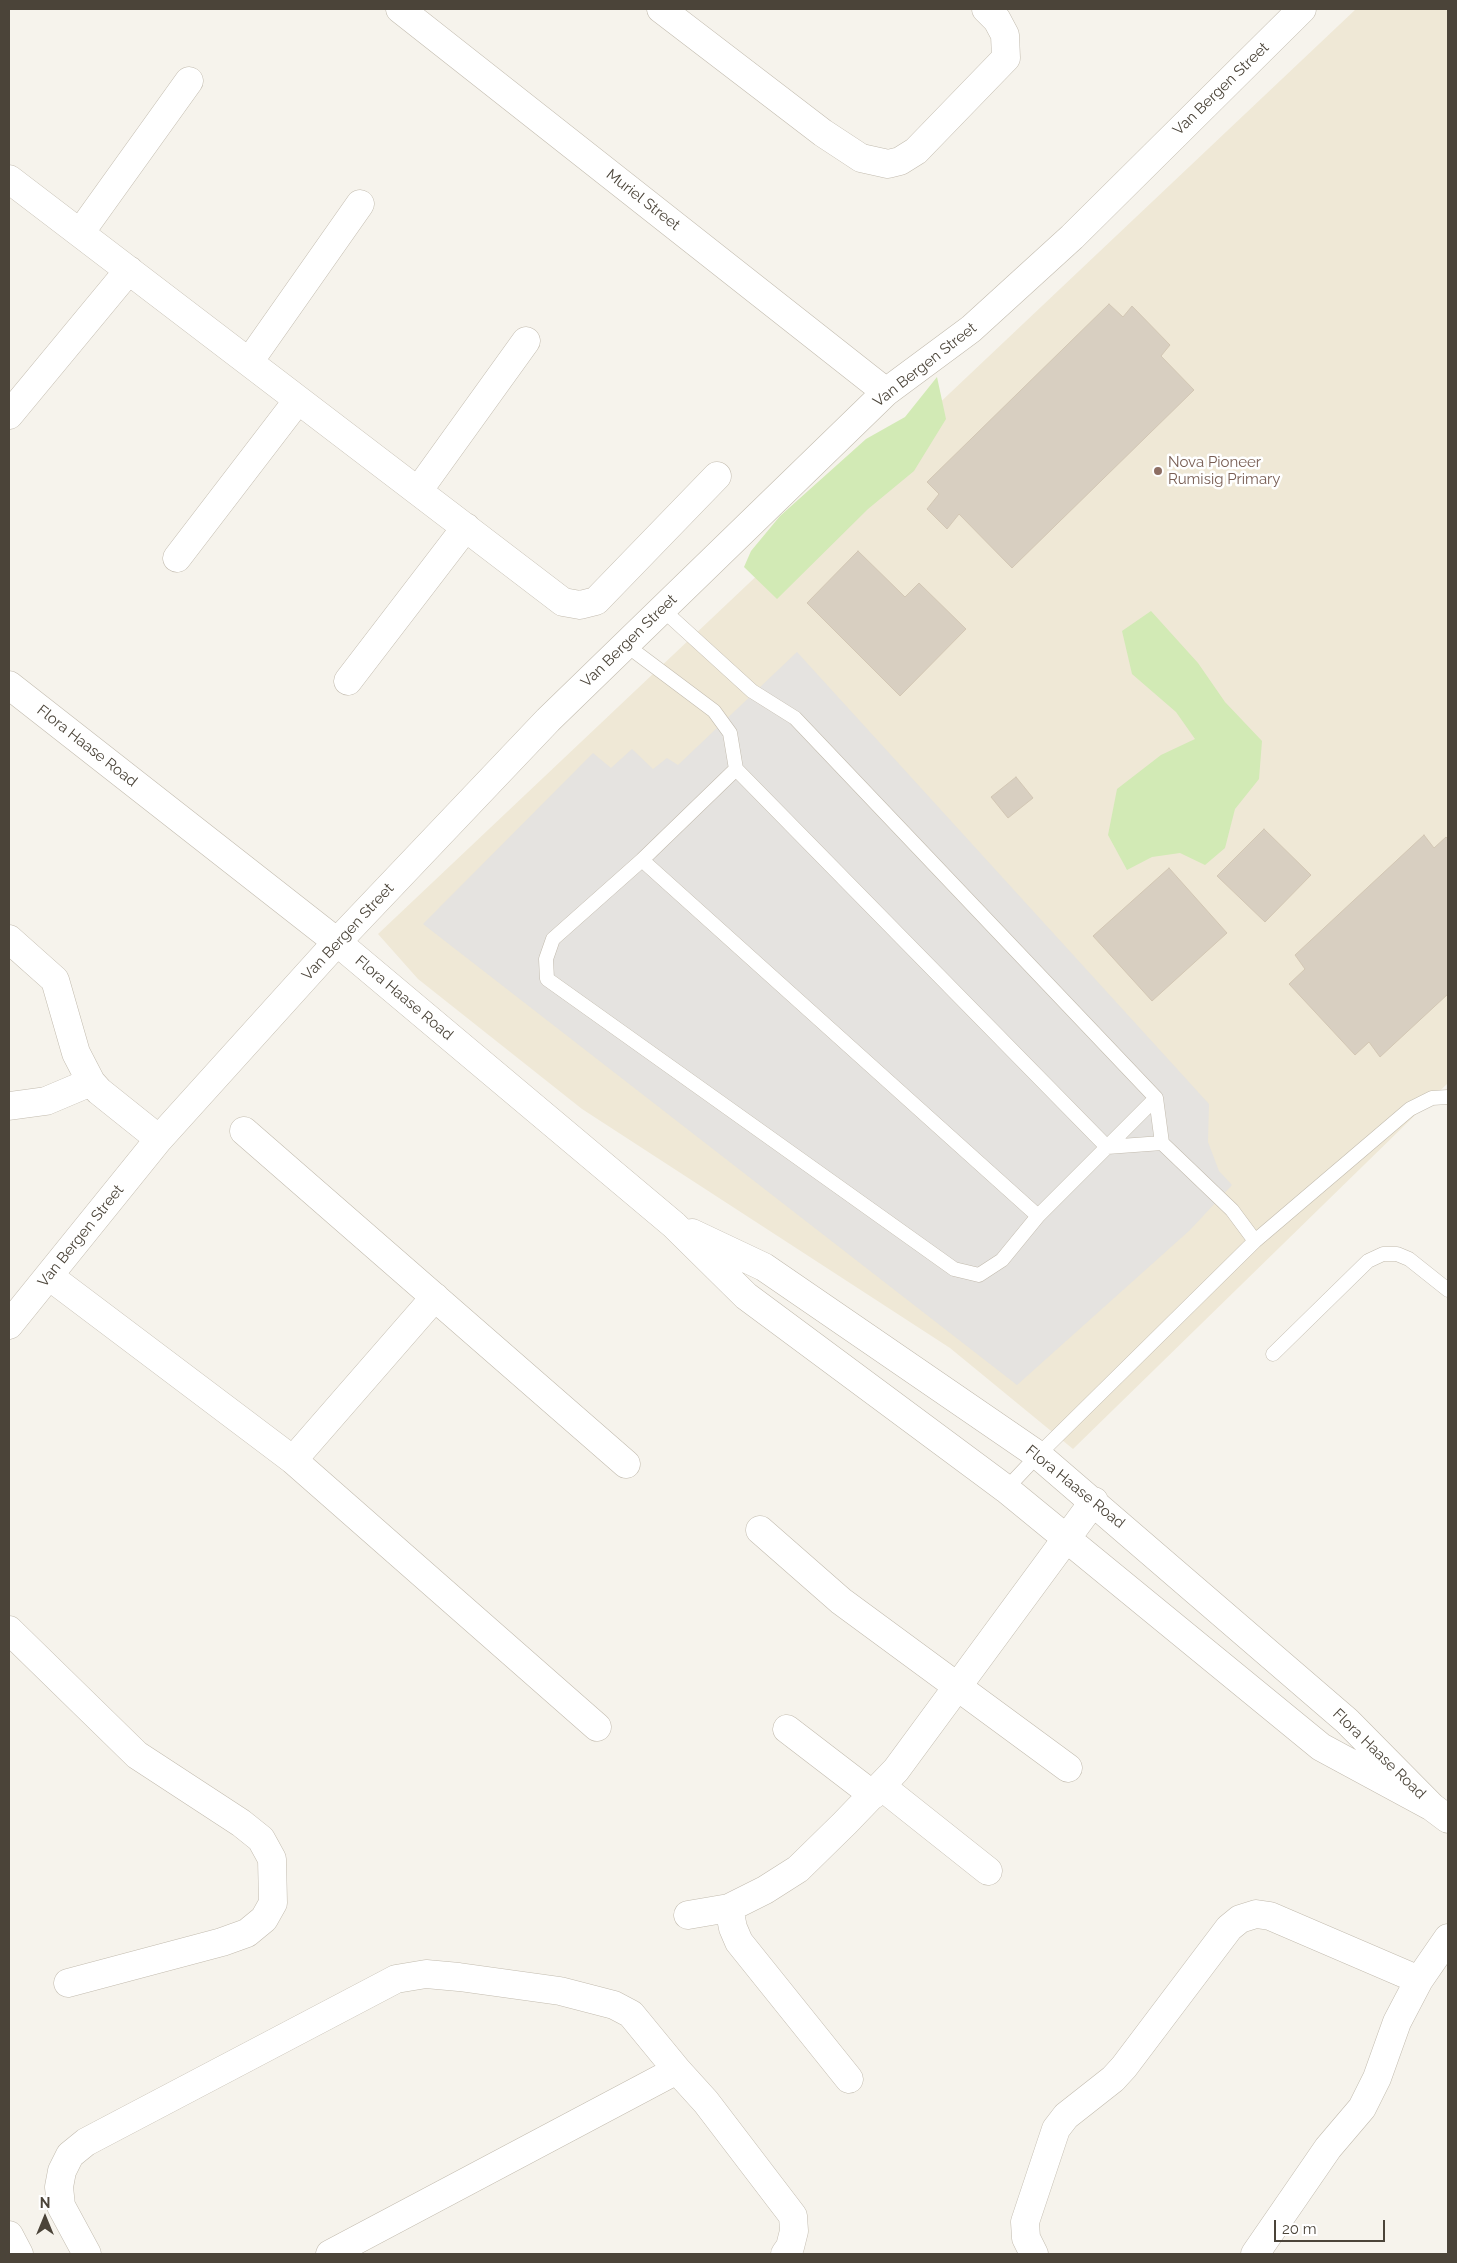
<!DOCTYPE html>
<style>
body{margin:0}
#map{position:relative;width:1457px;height:2263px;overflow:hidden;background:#f6f3ec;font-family:Raleway,sans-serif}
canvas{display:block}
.frame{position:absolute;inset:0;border:10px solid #4b4439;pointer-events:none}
.north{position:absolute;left:20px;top:2193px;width:50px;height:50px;-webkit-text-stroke:4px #fff;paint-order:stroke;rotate:0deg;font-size:14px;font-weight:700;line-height:20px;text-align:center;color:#4b4439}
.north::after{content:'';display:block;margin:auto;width:18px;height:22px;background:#4b4439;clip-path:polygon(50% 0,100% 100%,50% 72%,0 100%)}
.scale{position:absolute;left:1274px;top:2220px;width:111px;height:22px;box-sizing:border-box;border:2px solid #4b4439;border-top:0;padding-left:6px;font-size:15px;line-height:18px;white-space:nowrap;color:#4b4439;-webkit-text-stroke:4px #fff;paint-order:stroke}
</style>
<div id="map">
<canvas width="1457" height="2263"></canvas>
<div class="frame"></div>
<div class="north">N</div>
<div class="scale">20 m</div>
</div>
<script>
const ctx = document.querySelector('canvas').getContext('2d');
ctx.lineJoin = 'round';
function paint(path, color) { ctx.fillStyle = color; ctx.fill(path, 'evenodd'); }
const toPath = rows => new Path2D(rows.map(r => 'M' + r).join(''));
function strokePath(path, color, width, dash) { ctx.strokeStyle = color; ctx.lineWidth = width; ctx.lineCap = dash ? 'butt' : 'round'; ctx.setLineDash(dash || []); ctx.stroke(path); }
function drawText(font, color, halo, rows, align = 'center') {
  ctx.font = font + ' Raleway,sans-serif'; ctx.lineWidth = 5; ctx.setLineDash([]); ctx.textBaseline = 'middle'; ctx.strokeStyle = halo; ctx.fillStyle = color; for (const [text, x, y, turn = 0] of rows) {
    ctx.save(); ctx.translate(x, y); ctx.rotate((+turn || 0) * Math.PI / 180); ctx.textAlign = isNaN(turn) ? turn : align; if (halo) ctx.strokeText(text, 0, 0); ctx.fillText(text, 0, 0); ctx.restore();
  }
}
const education = toPath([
 [1356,9,1448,9,1448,1083,1073,1449,950,1348,582,1109,418,979,378,934]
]);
const green = toPath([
 [937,377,946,419,914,471,868,509,777,599,744,567,751,551,780,516,866,439,905,417],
 [1151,611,1198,663,1225,702,1262,741,1259,779,1235,809,1225,848,1205,865,1180,853,1152,857,1127,870,1108,835,1117,789,1161,755,1195,739,1176,712,1132,674,1122,631]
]);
const parking = toPath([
 [797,652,1209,1104,1208,1142,1219,1171,1232,1185,1190,1230,1017,1385,423,924,593,753,611,768,632,749,653,769,667,758,678,765]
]);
const building = toPath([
 [1109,304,1123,317,1132,306,1170,345,1161,356,1194,390,1012,568,959,514,947,529,927,509,939,494,927,482,1109,304],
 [858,551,905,597,919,583,966,629,900,696,807,603,858,551],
 [1016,777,1033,798,1008,818,991,797,1016,777],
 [1264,829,1311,875,1265,922,1217,876,1264,829],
 [1424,835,1434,848,1446,837,1448,839,1448,994,1380,1057,1369,1042,1355,1055,1289,984,1305,969,1295,955,1424,835],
 [1169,868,1227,933,1152,1001,1093,936,1169,868]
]);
const service = toPath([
 [626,645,714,711,730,733,736,769,1107,1147,1162,1143,1156,1098,795,718,752,691,662,609],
 [736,769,642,860,553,939,546,959,547,979,954,1269,979,1275,1002,1260,1038,1216,1156,1098],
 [642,860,1038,1216],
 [1162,1143,1232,1210,1255,1241],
 [1273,1354,1368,1261,1383,1254,1397,1254,1409,1259,1448,1290],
 [1006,1489,1038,1455,1255,1241,1410,1109,1432,1098,1448,1097]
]);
const minor = toPath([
 [400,9,886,392],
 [661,9,823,133,861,158,888,164,900,161,916,151,1006,58,1005,35,997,20,986,9],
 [9,179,563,602,580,605,596,601,717,476],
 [80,233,189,81],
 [249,362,360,204],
 [9,415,129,270],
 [418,491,526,341],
 [177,558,298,400],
 [348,681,466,527],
 [9,685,337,942,674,1225,746,1296,1006,1489,1321,1747,1432,1807],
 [9,939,55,980,76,1053,91,1082,99,1091,159,1139],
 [9,1106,46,1101,91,1082],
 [244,1131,626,1464],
 [692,1233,764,1267,1038,1455,1347,1721,1432,1807,1448,1819],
 [49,1276,293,1460,597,1727],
 [9,1325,159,1139,337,942,548,720,886,392,971,329,1072,237,1302,9],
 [293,1460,435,1297],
 [760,1530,841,1601,1068,1768],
 [9,1630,137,1755,241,1823,261,1839,272,1859,273,1903,264,1919,247,1933,222,1942,68,1983],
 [787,1729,873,1795],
 [881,1786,988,1871],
 [729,1908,733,1928,739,1942,849,2079],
 [688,1915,729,1908,765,1890,798,1869,845,1823,896,1770,1094,1501],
 [9,2235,19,2254],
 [87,2254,61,2206,59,2187,62,2171,70,2155,86,2142,396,1979,426,1974,459,1977,560,1991,614,2005,631,2014,677,2070],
 [330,2254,677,2070,706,2102,793,2216,794,2231,790,2247,785,2254],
 [1034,2254,1026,2238,1025,2222,1056,2129,1066,2116,1113,2079,1124,2067,1229,1928,1240,1919,1256,1914,1270,1916,1419,1980],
 [1255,2254,1328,2148,1362,2108,1377,2078,1397,2022,1419,1980,1448,1938]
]);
const markers = [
 [1158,471,5,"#8d6e63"]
];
const streetNames = [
 ["Van Bergen Street",1221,89,-44],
 ["Muriel Street",643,200,38],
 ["Van Bergen Street",925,365,-38],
 ["Van Bergen Street",629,641,-44],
 ["Flora Haase Road",87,746,38],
 ["Van Bergen Street",348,932,-47],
 ["Flora Haase Road",404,998,40],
 ["Van Bergen Street",81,1236,-51],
 ["Flora Haase Road",1075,1487,39],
 ["Flora Haase Road",1379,1754,44]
];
const educationNames = [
 ["Nova Pioneer",1168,462],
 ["Rumisig Primary",1168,479]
];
paint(education, '#efe8d6');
paint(green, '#d2eab5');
paint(parking, '#e5e3e0');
paint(building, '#d8cfc1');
strokePath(building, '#d3c7b4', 1);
strokePath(service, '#c2bbae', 15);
strokePath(minor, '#c2bbae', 29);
strokePath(service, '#fff', 14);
strokePath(minor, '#fff', 28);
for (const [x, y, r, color] of markers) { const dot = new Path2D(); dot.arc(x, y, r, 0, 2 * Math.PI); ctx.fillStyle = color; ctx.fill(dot); strokePath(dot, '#fff', 2); }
drawText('15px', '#4b4439', '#fff', streetNames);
drawText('15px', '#785e54', '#fff', educationNames, 'left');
</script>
